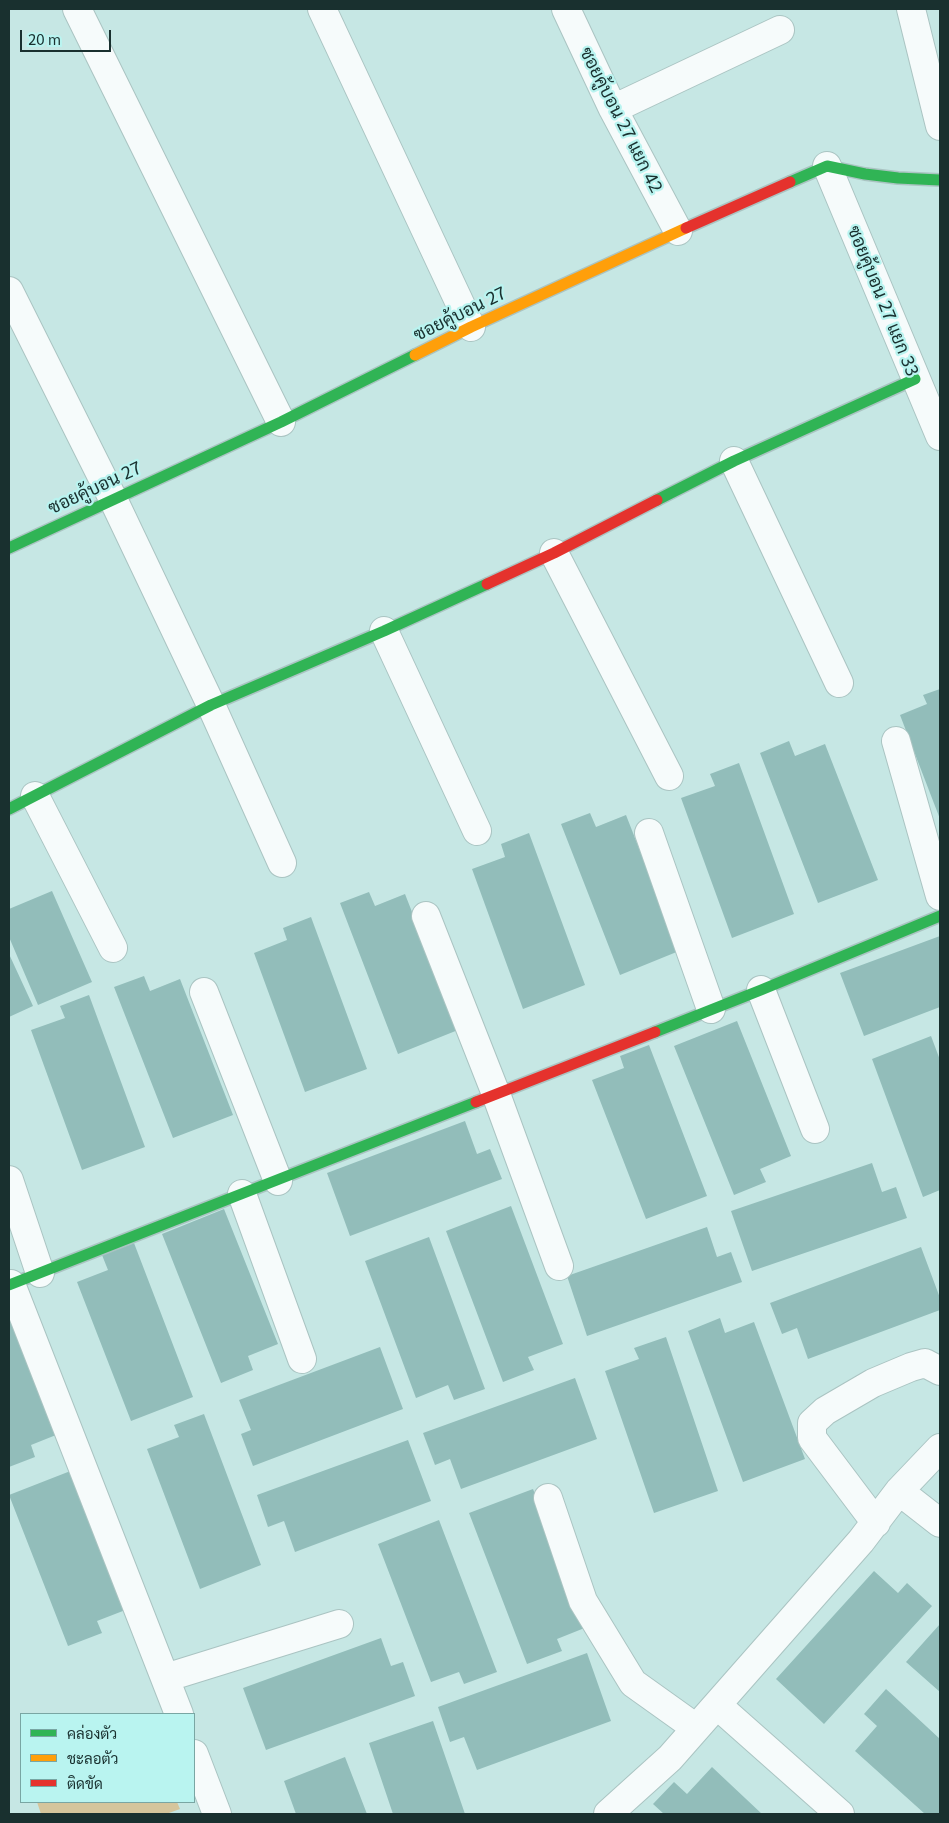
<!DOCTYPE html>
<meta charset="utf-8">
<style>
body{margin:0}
#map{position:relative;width:949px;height:1823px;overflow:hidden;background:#c6e7e4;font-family:Georgia,Sarabun,serif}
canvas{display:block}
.frame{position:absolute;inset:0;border:10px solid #19302f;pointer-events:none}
.legend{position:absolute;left:20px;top:1713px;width:175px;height:90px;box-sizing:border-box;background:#b9f4f0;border:1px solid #79a6a3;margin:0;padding:6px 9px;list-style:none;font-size:15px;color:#19302f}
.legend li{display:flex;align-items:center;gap:10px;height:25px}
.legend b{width:25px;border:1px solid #79a6a3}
.scale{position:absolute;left:20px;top:30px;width:91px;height:22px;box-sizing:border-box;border:2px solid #19302f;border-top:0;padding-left:6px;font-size:15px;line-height:18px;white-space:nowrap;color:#19302f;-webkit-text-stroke:4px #b9f4f0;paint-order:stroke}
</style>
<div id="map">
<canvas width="949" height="1823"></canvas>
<div class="frame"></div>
<ul class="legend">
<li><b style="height:6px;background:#30b455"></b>คล่องตัว</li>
<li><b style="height:6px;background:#ff9f0a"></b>ชะลอตัว</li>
<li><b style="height:6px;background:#e5322d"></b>ติดขัด</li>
</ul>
<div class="scale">20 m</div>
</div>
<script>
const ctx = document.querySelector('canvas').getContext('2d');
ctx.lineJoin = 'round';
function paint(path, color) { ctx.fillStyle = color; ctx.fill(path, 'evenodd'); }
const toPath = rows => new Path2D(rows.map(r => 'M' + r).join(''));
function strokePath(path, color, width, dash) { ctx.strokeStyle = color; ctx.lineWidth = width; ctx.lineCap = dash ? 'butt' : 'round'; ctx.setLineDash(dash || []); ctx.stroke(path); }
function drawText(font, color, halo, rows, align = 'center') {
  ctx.font = font + ' Georgia,Sarabun,serif'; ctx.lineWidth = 4.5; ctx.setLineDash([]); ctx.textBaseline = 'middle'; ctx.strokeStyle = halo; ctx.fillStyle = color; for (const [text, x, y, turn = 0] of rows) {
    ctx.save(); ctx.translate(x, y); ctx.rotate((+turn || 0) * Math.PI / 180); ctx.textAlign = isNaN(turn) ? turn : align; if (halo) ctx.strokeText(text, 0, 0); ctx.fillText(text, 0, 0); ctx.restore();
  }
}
const green = toPath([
 [37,1802,177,1802,180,1809,166,1814,41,1814]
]);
const building = toPath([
 [940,689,940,819,900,715,927,704,923,695],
 [789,741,795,756,825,744,878,880,818,903,760,753],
 [739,763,794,914,732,938,681,798,715,786,710,774],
 [590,813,596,827,626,815,679,951,620,975,561,824],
 [529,833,585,985,523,1009,472,869,505,857,501,844],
 [52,891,92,982,38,1005,9,937,9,909],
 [369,892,375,906,405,894,458,1030,398,1054,340,903],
 [311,917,367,1069,305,1092,254,953,287,940,283,928],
 [940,936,940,1007,864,1036,840,973],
 [9,954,33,1006,9,1017],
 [144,976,150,991,180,979,233,1115,173,1138,114,987],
 [89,995,145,1147,82,1170,31,1030,65,1018,60,1006],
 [737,1021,791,1156,760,1169,766,1182,734,1195,674,1046],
 [931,1036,940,1060,940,1190,923,1197,872,1059],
 [649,1045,707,1196,646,1219,592,1080,624,1068,620,1056],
 [465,1121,477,1154,490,1149,502,1179,350,1236,327,1173],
 [872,1163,882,1192,896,1187,907,1218,752,1271,731,1211],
 [511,1206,563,1344,528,1357,534,1370,503,1382,446,1231],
 [224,1209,278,1344,248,1356,253,1370,221,1383,162,1234],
 [707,1227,717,1257,731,1252,742,1282,587,1336,567,1276],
 [429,1237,485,1389,454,1400,448,1385,416,1398,365,1261],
 [134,1243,193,1397,131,1421,77,1282,108,1270,102,1255],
 [921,1247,940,1298,940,1310,808,1359,797,1328,782,1334,770,1303],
 [9,1298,61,1433,31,1445,35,1457,9,1467],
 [720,1318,725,1333,754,1322,805,1459,743,1482,688,1331],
 [666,1337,718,1491,654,1513,605,1371,639,1359,634,1348],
 [380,1347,403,1409,253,1466,241,1434,251,1430,239,1400],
 [575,1378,597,1439,461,1489,450,1459,435,1465,423,1433],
 [204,1414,261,1565,200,1589,147,1449,179,1437,174,1425],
 [408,1440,431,1501,295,1552,284,1521,268,1527,257,1495],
 [73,1470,128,1609,97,1621,102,1633,68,1646,9,1495],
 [533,1489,587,1627,557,1639,562,1651,527,1664,469,1513],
 [439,1520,497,1672,464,1684,459,1672,431,1682,378,1544],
 [874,1571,898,1593,907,1583,932,1606,824,1724,776,1679],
 [940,1624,940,1692,906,1662],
 [381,1638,391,1666,403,1662,415,1696,266,1750,243,1688],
 [587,1653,611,1721,477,1770,464,1737,450,1742,438,1707],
 [886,1689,940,1739,940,1814,925,1814,855,1751,877,1726,864,1714],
 [433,1721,465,1814,393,1814,369,1743],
 [345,1757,367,1814,296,1814,284,1781],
 [712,1767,762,1814,664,1814,653,1804,674,1782,687,1794]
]);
const street = toPath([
 [77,9,281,422],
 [322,9,471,327],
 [566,9,613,109,678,231],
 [911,9,940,126],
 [613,109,780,30],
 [827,166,940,436],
 [9,291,113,499,211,705,282,863],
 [734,461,839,683],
 [554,553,669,776],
 [384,631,477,831],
 [896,741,940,896],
 [35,796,113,948],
 [649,833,711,1009],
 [426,916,496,1094,559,1266],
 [761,990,815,1129],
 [204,992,278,1181],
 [9,1180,40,1273],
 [242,1194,302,1359],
 [11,1284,179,1714],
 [899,1491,940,1523],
 [548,1498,583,1601,633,1683,696,1728],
 [876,1523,812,1438,812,1423,825,1411,873,1383,911,1367,925,1363,940,1371],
 [165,1678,339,1624],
 [717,1705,840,1814],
 [194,1754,217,1814],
 [608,1814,670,1758,861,1541,899,1491,940,1448]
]);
const fast = toPath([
 [790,182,827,166,865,174,898,178,940,180],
 [657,500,734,461,915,379],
 [9,548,281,422,415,355],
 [9,809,211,705,384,631,487,584],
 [655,1032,761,990,940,916],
 [9,1285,476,1102]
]);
const slow = toPath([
 [415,355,471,327,686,228]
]);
const jam = toPath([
 [686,228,790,182],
 [487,584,554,553,657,500],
 [476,1102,655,1032]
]);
const streetNames = [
 ["ซอยคู้บอน 27 แยก 42",621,120,63],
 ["ซอยคู้บอน 27 แยก 33",883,301,68],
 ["ซอยคู้บอน 27",460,314,-26],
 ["ซอยคู้บอน 27",95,488,-25]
];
paint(green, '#d5c59c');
paint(building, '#92bdba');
strokePath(street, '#aac4c2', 30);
strokePath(fast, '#aac4c2', 14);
strokePath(slow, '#aac4c2', 14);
strokePath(jam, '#aac4c2', 14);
strokePath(street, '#f6fbfb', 28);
strokePath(fast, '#30b455', 11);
strokePath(slow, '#ff9f0a', 11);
strokePath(jam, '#e5322d', 11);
drawText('18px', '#19302f', '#b9f4f0', streetNames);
</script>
